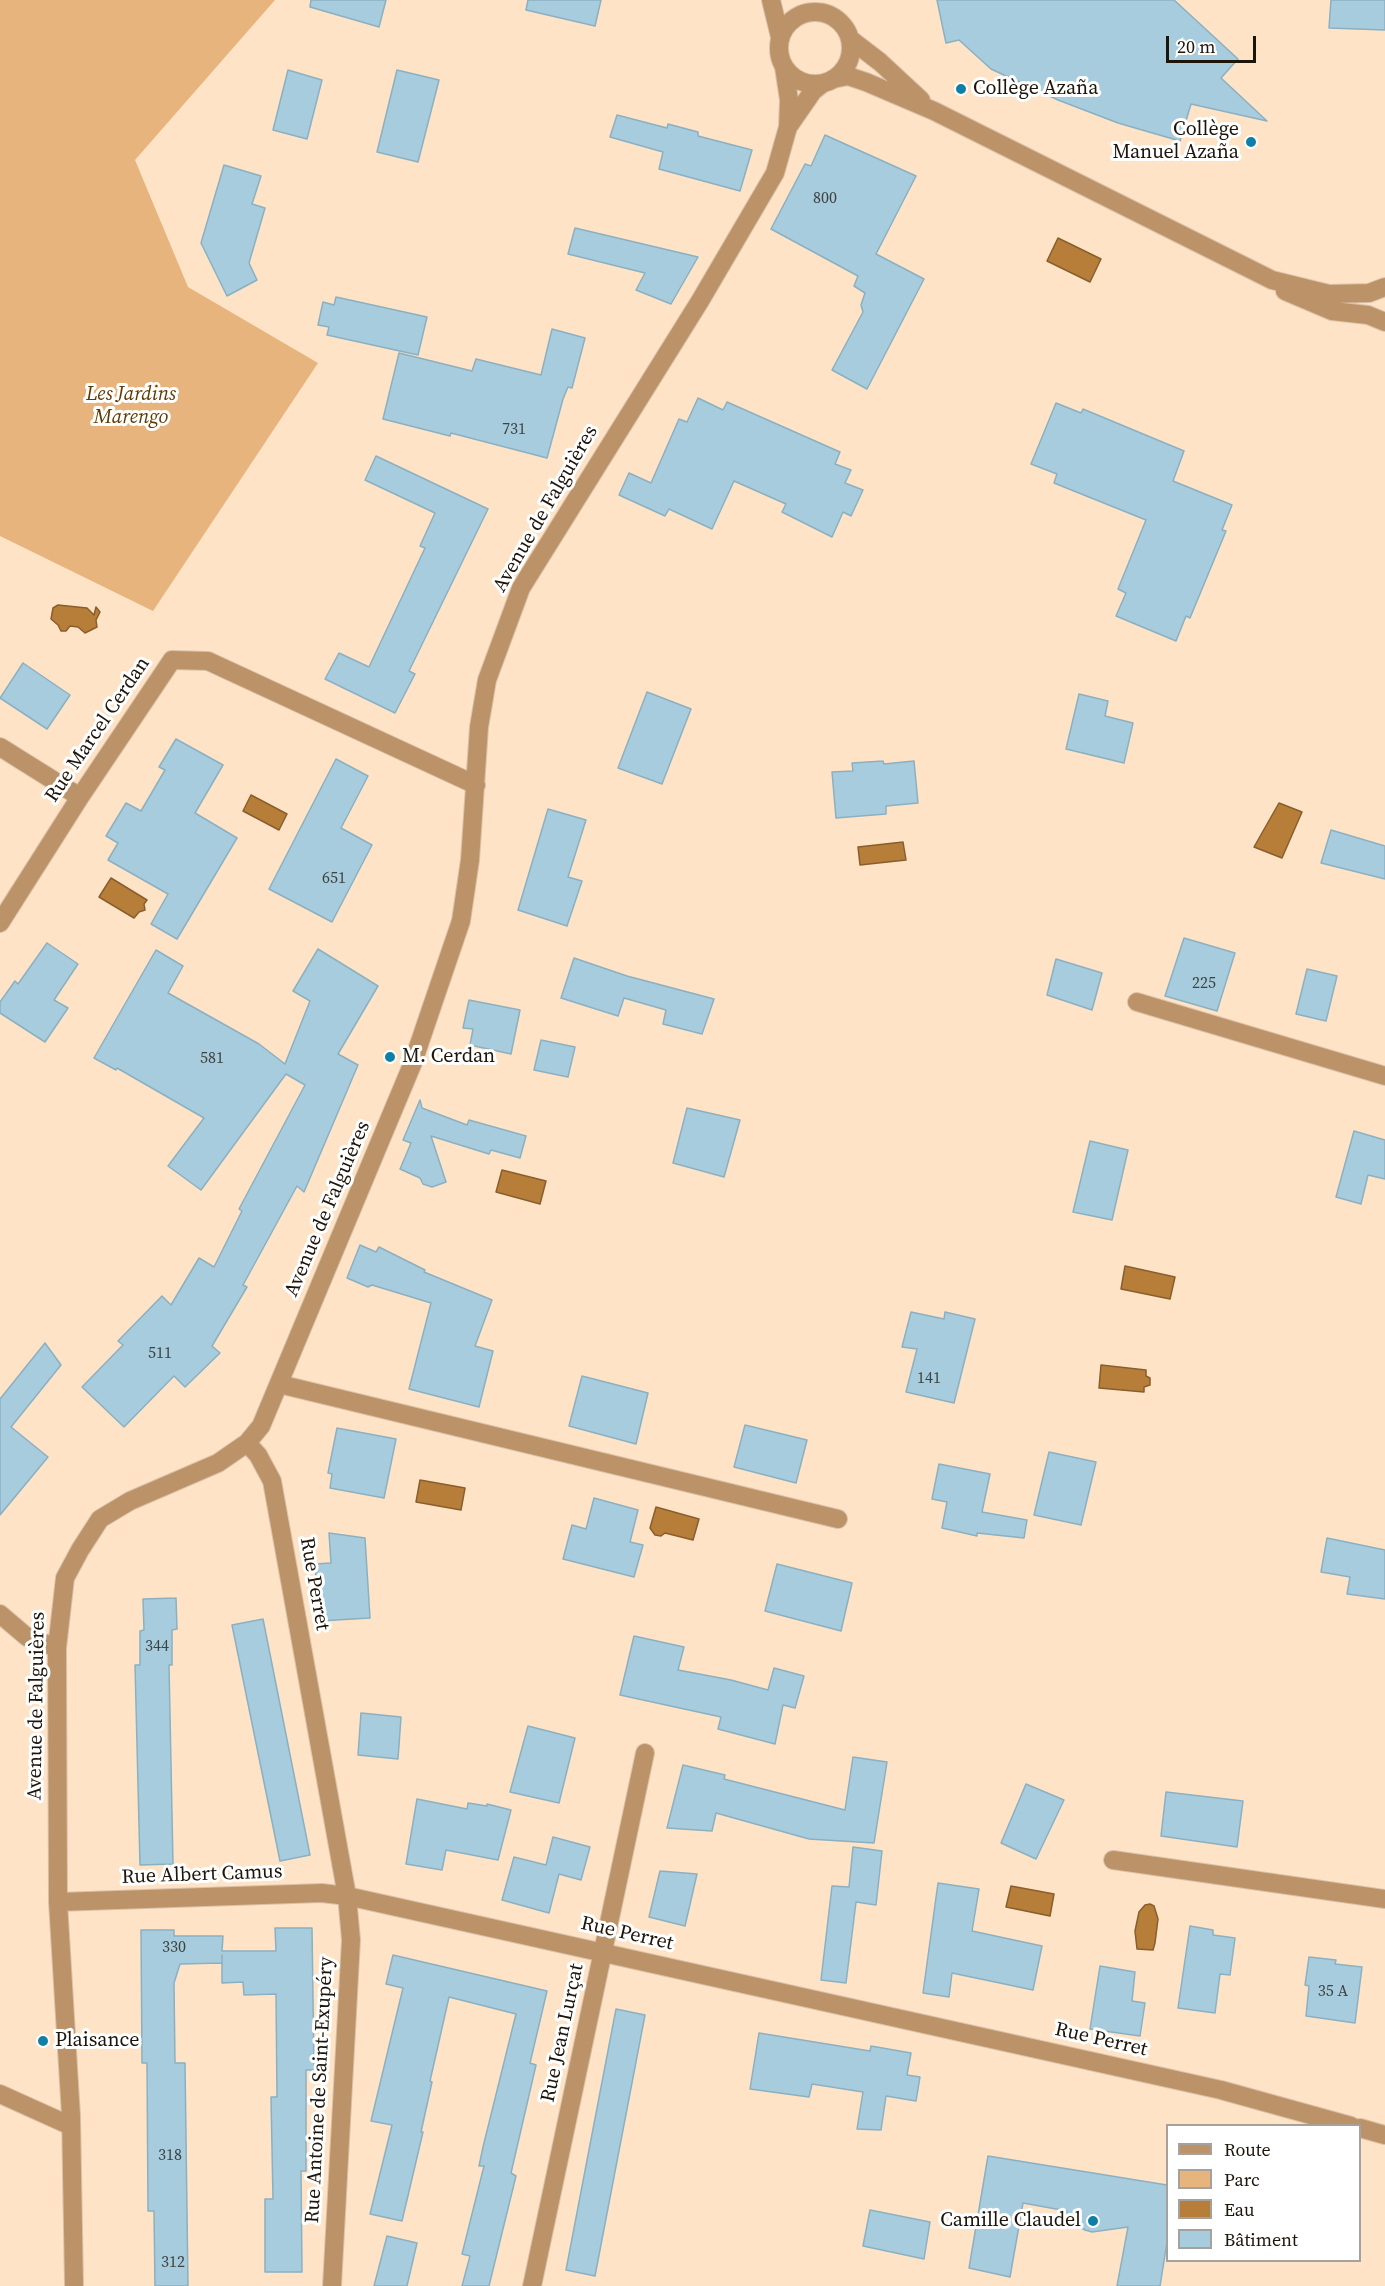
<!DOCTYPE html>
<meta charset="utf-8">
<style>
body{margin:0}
#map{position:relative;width:1385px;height:2286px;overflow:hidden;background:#fee3c7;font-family:"Source Serif 4",serif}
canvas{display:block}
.legend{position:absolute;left:1166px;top:2124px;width:195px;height:138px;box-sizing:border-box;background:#fff;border:2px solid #a5a19d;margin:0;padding:8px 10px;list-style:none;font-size:18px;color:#1d140a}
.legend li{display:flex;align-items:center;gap:12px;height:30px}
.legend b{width:30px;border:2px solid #a5a19d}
.scale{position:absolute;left:1166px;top:36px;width:90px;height:27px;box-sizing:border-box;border:3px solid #1d140a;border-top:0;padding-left:8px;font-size:18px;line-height:21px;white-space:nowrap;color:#1d140a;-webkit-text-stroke:4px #fff;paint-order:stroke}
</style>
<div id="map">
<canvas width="1385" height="2286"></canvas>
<ul class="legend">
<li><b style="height:8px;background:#bc9368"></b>Route</li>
<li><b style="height:16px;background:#e8b47d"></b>Parc</li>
<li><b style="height:16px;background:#b77e3a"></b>Eau</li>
<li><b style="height:16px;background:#a6ccde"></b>Bâtiment</li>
</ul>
<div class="scale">20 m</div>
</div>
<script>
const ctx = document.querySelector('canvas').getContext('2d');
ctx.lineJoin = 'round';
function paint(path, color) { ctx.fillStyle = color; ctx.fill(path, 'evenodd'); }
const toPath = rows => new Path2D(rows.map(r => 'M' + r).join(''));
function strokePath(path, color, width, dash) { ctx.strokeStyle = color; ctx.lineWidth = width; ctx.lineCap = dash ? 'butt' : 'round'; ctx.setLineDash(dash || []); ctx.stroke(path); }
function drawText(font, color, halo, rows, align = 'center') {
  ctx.font = font + ' "Source Serif 4",serif'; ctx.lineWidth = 6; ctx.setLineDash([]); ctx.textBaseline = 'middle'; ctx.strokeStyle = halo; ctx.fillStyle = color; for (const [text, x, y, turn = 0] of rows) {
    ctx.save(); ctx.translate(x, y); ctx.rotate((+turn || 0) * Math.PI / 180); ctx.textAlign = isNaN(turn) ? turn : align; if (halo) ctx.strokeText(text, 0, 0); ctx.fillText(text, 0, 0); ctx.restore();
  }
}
const green = toPath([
 [0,0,275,0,135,160,188,287,318,363,153,611,0,536]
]);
const water = toPath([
 [1058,238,1101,259,1090,282,1047,261,1058,238],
 [58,605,87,608,94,615,96,607,100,612,96,620,97,627,85,633,78,627,70,626,66,631,61,631,58,625,51,619,53,608,58,605],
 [251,795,287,814,279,830,243,811,251,795],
 [1279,803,1302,812,1282,858,1254,847,1279,803],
 [903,842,906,860,860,865,858,847,903,842],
 [111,878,147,900,144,904,145,910,139,912,134,918,99,897,111,878],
 [502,1170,546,1181,540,1204,496,1192,502,1170],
 [1125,1266,1175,1277,1170,1299,1121,1289,1125,1266],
 [1101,1365,1146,1370,1146,1376,1150,1378,1150,1385,1144,1387,1144,1392,1099,1388,1101,1365],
 [420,1480,465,1488,461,1510,416,1502,420,1480],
 [656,1507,699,1519,693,1540,665,1533,661,1536,655,1535,650,1528,656,1507],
 [1011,1886,1054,1894,1050,1916,1006,1907,1011,1886],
 [1150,1904,1154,1906,1158,1919,1155,1943,1153,1950,1137,1949,1135,1931,1139,1912,1145,1905,1150,1904]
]);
const building = toPath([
 [311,0,386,0,379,27,310,7,311,0],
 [528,0,601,0,595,26,526,10,528,0],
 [937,0,1174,0,1238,59,1221,78,1267,121,1191,104,1180,141,1118,123,1058,100,991,69,959,40,946,43,937,0],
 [1331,0,1385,0,1385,30,1329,28,1331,0],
 [288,70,322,80,307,139,273,130,288,70],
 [397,70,439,80,418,162,377,152,397,70],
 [617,115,667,128,668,124,698,132,698,136,752,150,740,191,659,169,663,152,610,137,617,115],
 [825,135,916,176,876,254,924,279,867,389,832,370,863,312,861,305,865,293,854,286,858,276,771,229,805,164,811,166,825,135],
 [224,165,261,176,252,204,265,208,249,263,257,280,227,296,201,243,224,165],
 [575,228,698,257,671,304,636,290,645,273,568,254,575,228],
 [336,297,427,317,418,355,327,335,329,327,318,325,323,302,334,305,336,297],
 [552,329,585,338,572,388,568,387,563,399,547,458,451,433,450,436,383,419,399,353,472,371,476,359,541,375,552,329],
 [698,398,723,410,727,402,840,452,835,464,851,470,845,483,863,490,851,516,843,512,832,537,782,512,786,504,734,481,712,529,669,509,665,516,619,495,629,473,651,483,679,419,687,422,698,398],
 [1056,403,1081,413,1083,409,1184,451,1173,481,1232,505,1222,530,1226,531,1190,618,1186,616,1176,641,1116,616,1126,593,1118,589,1146,520,1054,483,1057,474,1031,464,1056,403],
 [376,456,488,509,409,671,415,674,395,713,325,679,339,653,369,667,425,548,420,546,435,513,365,480,376,456],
 [23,663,70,695,47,729,0,698,23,663],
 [647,692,691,709,662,784,618,768,647,692],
 [1079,694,1108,701,1105,716,1133,723,1124,763,1066,749,1079,694],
 [176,739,223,765,195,813,237,838,177,939,151,924,168,894,108,860,118,843,106,836,126,803,141,811,165,770,159,767,176,739],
 [336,759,368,776,341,828,372,845,332,922,269,889,336,759],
 [883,761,884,764,914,761,918,803,886,806,886,814,836,818,832,772,853,771,852,763,883,761],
 [548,809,586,820,568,877,582,881,567,926,518,910,548,809],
 [1331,830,1385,846,1385,879,1321,863,1331,830],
 [1184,938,1235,953,1217,1011,1165,996,1184,938],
 [47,943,78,964,54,1000,68,1008,45,1042,0,1013,0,1002,15,981,18,984,47,943],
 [318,949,378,986,338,1054,358,1065,304,1192,297,1186,243,1285,247,1287,212,1346,220,1353,185,1387,174,1376,124,1427,82,1387,123,1345,118,1341,162,1296,171,1305,199,1258,214,1267,242,1211,239,1209,305,1085,286,1074,201,1190,168,1166,204,1118,117,1068,116,1070,94,1058,156,950,183,966,168,993,259,1044,285,1064,310,1001,293,991,318,949],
 [574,958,627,976,714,999,702,1034,663,1024,666,1010,624,998,618,1016,561,998,574,958],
 [1056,959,1102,973,1092,1010,1047,995,1056,959],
 [1307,969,1337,976,1326,1021,1296,1014,1307,969],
 [469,1000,520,1010,511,1054,470,1045,473,1029,463,1028,469,1000],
 [541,1040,575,1047,568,1077,534,1070,541,1040],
 [420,1100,422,1108,467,1125,469,1120,526,1136,520,1158,491,1150,489,1154,431,1136,446,1182,432,1187,423,1184,420,1178,400,1169,411,1143,403,1140,420,1100],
 [687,1108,740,1120,724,1177,673,1163,687,1108],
 [1354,1131,1385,1140,1385,1179,1368,1175,1361,1204,1336,1197,1354,1131],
 [1090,1141,1128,1150,1112,1220,1073,1212,1090,1141],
 [360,1245,376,1252,379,1247,425,1270,424,1272,492,1300,475,1346,493,1351,479,1407,409,1389,431,1303,372,1285,368,1287,347,1278,360,1245],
 [911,1312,944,1319,945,1312,975,1319,954,1403,906,1392,917,1349,902,1347,911,1312],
 [45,1343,61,1365,11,1427,48,1457,0,1515,0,1399,45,1343],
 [582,1376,648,1393,636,1444,569,1426,582,1376],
 [745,1425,807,1440,796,1483,734,1467,745,1425],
 [337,1428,396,1439,384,1498,330,1488,332,1474,328,1473,337,1428],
 [1049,1452,1096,1462,1081,1525,1034,1515,1049,1452],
 [939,1464,990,1474,982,1512,1027,1520,1024,1538,977,1533,977,1536,942,1528,947,1502,932,1499,939,1464],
 [594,1498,638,1510,630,1542,643,1545,634,1577,563,1559,572,1525,586,1529,594,1498],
 [329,1533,365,1538,370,1618,319,1621,315,1564,331,1563,329,1533],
 [1327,1538,1385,1550,1385,1599,1347,1594,1350,1577,1321,1572,1327,1538],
 [777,1564,852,1583,841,1631,765,1611,777,1564],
 [176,1598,177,1629,172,1630,172,1665,169,1665,173,1864,140,1865,135,1665,140,1665,140,1631,144,1630,143,1599,176,1598],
 [263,1619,310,1855,280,1861,232,1625,263,1619],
 [634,1636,684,1647,678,1670,731,1680,768,1690,774,1668,804,1676,795,1708,783,1705,775,1744,718,1729,721,1717,620,1695,634,1636],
 [361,1713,401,1717,398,1759,358,1755,361,1713],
 [528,1726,575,1738,559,1803,510,1792,528,1726],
 [853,1757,887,1762,874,1843,809,1839,716,1813,712,1831,667,1828,683,1765,725,1775,724,1779,845,1810,853,1757],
 [1026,1784,1064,1800,1036,1859,1001,1843,1026,1784],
 [1166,1792,1243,1801,1237,1847,1161,1836,1166,1792],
 [417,1799,467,1809,468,1803,487,1806,487,1804,511,1810,498,1860,446,1850,442,1870,406,1864,417,1799],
 [553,1837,590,1847,581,1880,559,1874,549,1913,502,1900,514,1857,546,1865,553,1837],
 [853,1847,882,1851,876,1905,856,1902,846,1983,821,1980,832,1886,849,1887,853,1847],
 [660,1871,697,1874,685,1926,649,1917,660,1871],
 [938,1883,979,1889,972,1931,1042,1946,1033,1990,952,1973,949,1997,923,1993,938,1883],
 [1190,1926,1213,1930,1213,1935,1235,1938,1230,1975,1220,1974,1215,2013,1178,2008,1190,1926],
 [275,1928,312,1928,314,2070,306,2070,306,2171,301,2171,302,2272,265,2272,265,2199,273,2199,271,2097,277,2097,276,1994,244,1995,243,1982,222,1983,222,1955,222,1963,180,1964,174,1983,175,2063,185,2063,188,2286,155,2286,154,2211,148,2211,147,2063,142,2063,141,1930,174,1930,174,1936,223,1936,222,1951,276,1951,275,1928],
 [393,1955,547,1991,530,2063,536,2065,511,2173,516,2176,489,2286,462,2286,470,2256,462,2254,484,2166,479,2166,483,2147,516,2014,449,1997,430,2081,432,2082,421,2132,423,2132,402,2221,370,2214,392,2125,371,2121,403,1988,386,1984,393,1955],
 [1309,1957,1336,1960,1335,1964,1362,1967,1355,2023,1306,2016,1309,1986,1305,1985,1309,1957],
 [1100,1966,1135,1972,1132,2001,1145,2003,1140,2036,1090,2029,1100,1966],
 [616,2009,645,2015,595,2276,566,2270,616,2009],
 [759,2033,870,2051,871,2046,911,2053,907,2075,920,2077,916,2101,886,2096,881,2130,857,2129,863,2092,812,2084,809,2097,750,2089,759,2033],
 [988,2156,1167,2185,1167,2242,1160,2286,1117,2286,1128,2227,1092,2232,1085,2230,1066,2218,1067,2211,1023,2203,1010,2277,969,2268,988,2156],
 [870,2210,930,2222,924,2259,863,2246,870,2210],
 [387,2236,417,2243,407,2286,374,2286,387,2236]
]);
const minor = toPath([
 [771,0,780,37],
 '779 48a36 36 0 1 1 72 0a36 36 0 1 1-72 0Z',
 [850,39,880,62,921,100],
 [833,79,848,76,866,82,934,111,1272,280,1329,294,1369,293,1385,287],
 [788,127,813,91,822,84],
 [1285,291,1332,311,1368,315,1385,322],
 [0,747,80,797],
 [0,923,80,797,172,660,208,661,476,785],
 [1137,1002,1385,1076],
 [279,1384,838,1519],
 [247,1443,258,1455,272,1481,347,1896,1221,2090,1351,2126],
 [0,1614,27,1637,57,1648],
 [1113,1860,1385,1899],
 [58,1902,322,1893,347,1896,351,1940,332,2286],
 [0,2094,71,2126],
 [1360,2128,1385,2135],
 [74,2286,71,2116,58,1902,57,1648,65,1578,80,1550,100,1519,130,1501,218,1463,247,1443,261,1426,412,1065,461,921,470,860,479,727,487,680,521,588,700,301,775,173,788,127,789,100,784,67],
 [532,2286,645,1753]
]);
const markers = [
 [961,89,6,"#0e80a8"],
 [1251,142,6,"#0e80a8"],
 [390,1057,6,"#0e80a8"],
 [43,2041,6,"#0e80a8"],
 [1093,2221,6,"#0e80a8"]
];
const numberNames = [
 ["800",825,199],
 ["731",514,430],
 ["651",334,879],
 ["225",1204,984],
 ["581",212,1059],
 ["511",160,1354],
 ["141",929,1379],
 ["344",157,1647],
 ["330",174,1948],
 ["35 A",1333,1992],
 ["318",170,2156],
 ["312",173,2263]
];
const poiNames = [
 ["Collège Azaña",973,89],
 ["Collège",1239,130,"right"],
 ["Manuel Azaña",1239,153,"right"],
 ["M. Cerdan",402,1057],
 ["Plaisance",55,2041],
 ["Camille Claudel",1081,2221,"right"]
];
const parkNames = [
 ["Les Jardins",131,395],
 ["Marengo",131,418]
];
const streetNames = [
 ["Avenue de Falguières",546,509,-60],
 ["Rue Marcel Cerdan",98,730,-56],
 ["Avenue de Falguières",328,1209,-67],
 ["Rue Perret",314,1584,80],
 ["Avenue de Falguières",37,1706,-89],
 ["Rue Albert Camus",202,1875,-2],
 ["Rue Perret",627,1934,13],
 ["Rue Jean Lurçat",563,2033,-78],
 ["Rue Perret",1101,2040,13],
 ["Rue Antoine de Saint-Exupéry",320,2090,-87]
];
paint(green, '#e8b47d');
paint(water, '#b77e3a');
strokePath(water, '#895e2c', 1.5);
paint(building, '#a6ccde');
strokePath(building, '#8bb0c1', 1.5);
strokePath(minor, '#dac2a9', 20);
strokePath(minor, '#bc9368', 18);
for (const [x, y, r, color] of markers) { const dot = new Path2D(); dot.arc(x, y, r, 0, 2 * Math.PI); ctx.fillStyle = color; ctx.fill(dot); strokePath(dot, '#fff', 2); }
drawText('16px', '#3f423f', null, numberNames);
drawText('20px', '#1d140a', '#fff', poiNames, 'left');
drawText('italic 20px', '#603901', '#fff', parkNames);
drawText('20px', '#1d140a', '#fff', streetNames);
</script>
